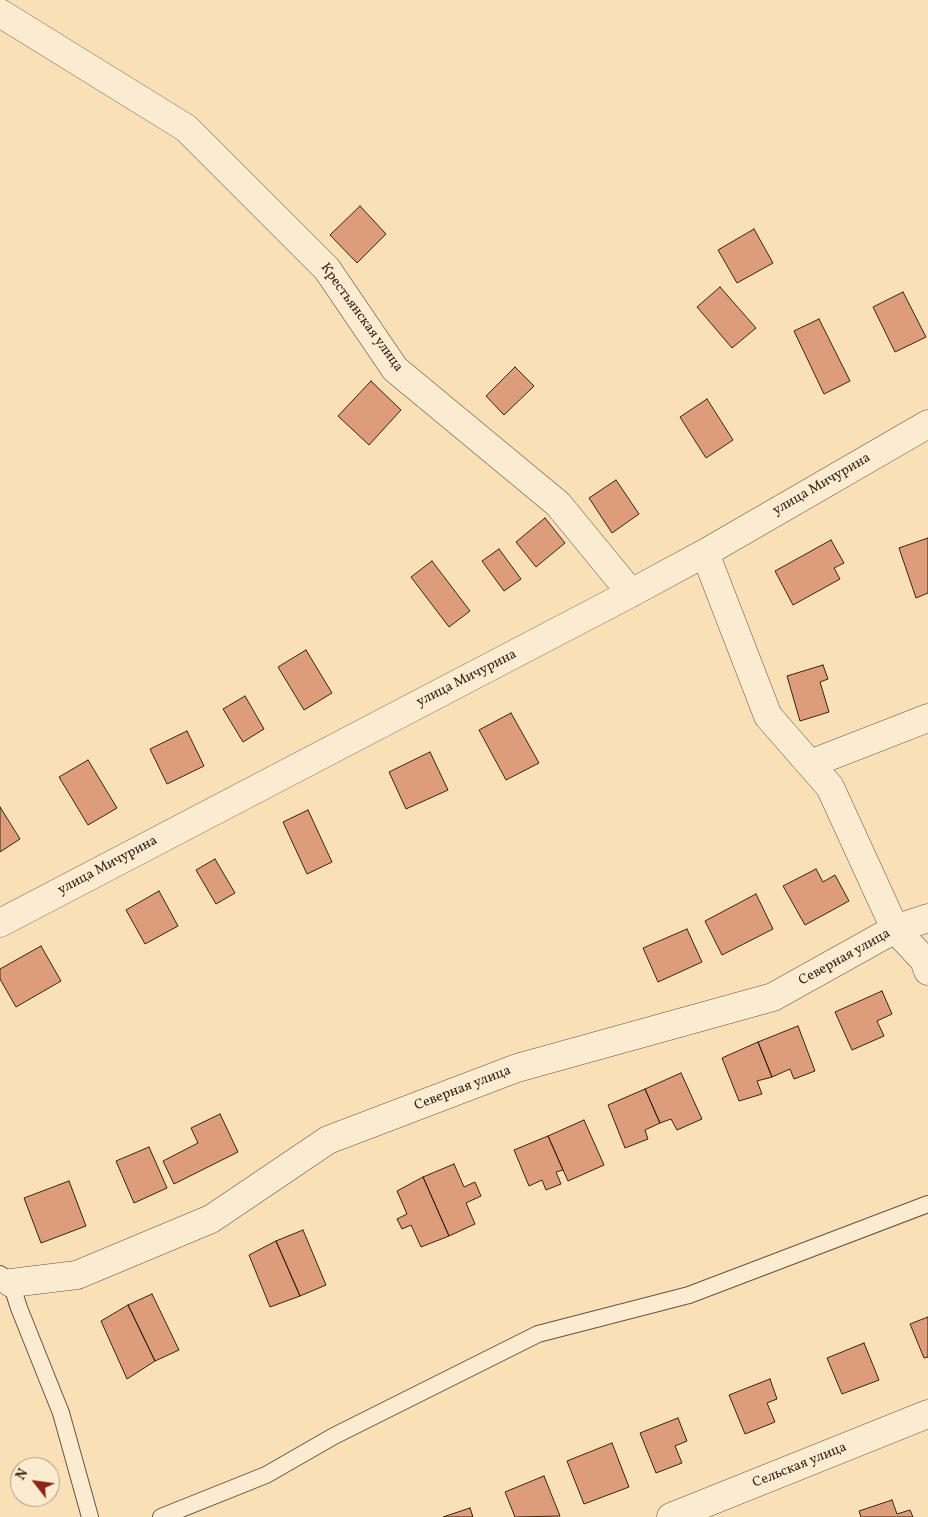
<!DOCTYPE html>
<meta charset="utf-8">
<style>
body{margin:0}
#map{position:relative;width:928px;height:1517px;overflow:hidden;background:#f9e0b6;font-family:Vollkorn,serif}
canvas{display:block}
.north{position:absolute;left:10px;top:1457px;width:50px;height:50px;box-sizing:border-box;background:#fbebd0;border:1px solid #ac9b87;border-radius:50%;rotate:300deg;font-size:14px;font-weight:700;line-height:20px;text-align:center;color:#352419}
.north::after{content:'';display:block;margin:auto;width:18px;height:22px;background:#8f2418;clip-path:polygon(50% 0,100% 100%,50% 72%,0 100%)}
</style>
<div id="map">
<canvas width="928" height="1517"></canvas>
<div class="north">N</div>
</div>
<script>
const ctx = document.querySelector('canvas').getContext('2d');
ctx.lineJoin = 'round';
function paint(path, color) { ctx.fillStyle = color; ctx.fill(path, 'evenodd'); }
const toPath = rows => new Path2D(rows.map(r => 'M' + r).join(''));
function strokePath(path, color, width, dash) { ctx.strokeStyle = color; ctx.lineWidth = width; ctx.lineCap = dash ? 'butt' : 'round'; ctx.setLineDash(dash || []); ctx.stroke(path); }
function drawText(font, color, halo, rows, align = 'center') {
  ctx.font = font + ' Vollkorn,serif'; ctx.lineWidth = 5; ctx.setLineDash([]); ctx.textBaseline = 'middle'; ctx.strokeStyle = halo; ctx.fillStyle = color; for (const [text, x, y, turn = 0] of rows) {
    ctx.save(); ctx.translate(x, y); ctx.rotate((+turn || 0) * Math.PI / 180); ctx.textAlign = isNaN(turn) ? turn : align; if (halo) ctx.strokeText(text, 0, 0); ctx.fillText(text, 0, 0); ctx.restore();
  }
}
const building = toPath([
 [360,206,386,234,357,263,330,235,360,206],
 [754,229,773,263,737,283,718,250,754,229],
 [720,287,756,328,732,348,697,307,720,287],
 [903,292,926,337,895,352,873,307,903,292],
 [819,319,850,381,824,394,794,331,819,319],
 [515,367,534,386,504,415,486,396,515,367],
 [371,381,401,410,369,445,338,416,371,381],
 [707,399,733,440,706,458,680,417,707,399],
 [616,480,639,514,612,533,589,498,616,480],
 [545,518,565,543,536,567,516,542,545,518],
 [928,538,928,593,916,598,899,548,928,538],
 [831,540,844,563,834,568,840,579,793,605,775,571,831,540],
 [499,549,521,579,504,591,482,561,499,549],
 [432,561,470,611,449,627,411,577,432,561],
 [306,650,332,693,304,710,278,667,306,650],
 [823,665,828,679,820,682,829,712,800,721,787,676,823,665],
 [245,696,264,729,243,742,223,709,245,696],
 [511,713,539,763,506,780,479,730,511,713],
 [187,731,204,766,167,784,150,749,187,731],
 [430,752,448,790,406,809,389,772,430,752],
 [88,760,117,808,88,825,59,777,88,760],
 [0,807,20,839,0,852,0,807],
 [308,810,332,862,307,874,283,822,308,810],
 [215,859,235,893,216,904,196,870,215,859],
 [816,869,823,882,835,875,849,901,805,925,783,886,816,869],
 [159,891,178,926,145,944,126,910,159,891],
 [756,894,773,929,722,955,705,921,756,894],
 [687,929,702,962,658,982,643,948,687,929],
 [41,946,61,981,16,1007,0,979,0,969,41,946],
 [882,991,892,1014,877,1021,884,1036,852,1050,835,1012,882,991],
 [798,1026,815,1071,794,1079,790,1069,772,1077,758,1042,798,1026],
 [758,1042,772,1077,757,1081,762,1094,739,1101,722,1058,758,1042],
 [681,1073,702,1119,677,1130,671,1119,660,1123,645,1089,681,1073],
 [645,1089,660,1123,645,1130,648,1139,625,1148,608,1105,645,1089],
 [220,1114,238,1152,174,1184,163,1161,198,1143,191,1128,220,1114],
 [584,1120,604,1165,568,1181,548,1136,584,1120],
 [548,1136,563,1170,556,1172,561,1184,546,1190,542,1180,529,1186,514,1150,548,1136],
 [149,1147,167,1188,134,1203,116,1161,149,1147],
 [454,1164,464,1187,475,1182,481,1196,466,1203,475,1224,449,1236,423,1177,454,1164],
 [423,1177,449,1236,421,1247,411,1225,402,1229,397,1219,407,1214,397,1191,423,1177],
 [69,1181,86,1226,41,1243,24,1198,69,1181],
 [303,1230,326,1285,300,1296,276,1241,303,1230],
 [276,1241,300,1296,270,1307,249,1255,276,1241],
 [152,1294,179,1350,155,1361,128,1305,152,1294],
 [128,1305,155,1361,127,1379,101,1321,128,1305],
 [928,1317,928,1357,924,1358,910,1324,928,1317],
 [864,1343,879,1380,842,1394,827,1358,864,1343],
 [770,1379,777,1399,767,1403,775,1422,745,1434,729,1395,770,1379],
 [678,1418,687,1441,675,1446,682,1463,656,1473,640,1433,678,1418],
 [612,1443,629,1487,584,1504,567,1461,612,1443],
 [544,1476,560,1516,515,1517,505,1492,544,1476],
 [892,1500,897,1514,910,1510,913,1517,861,1517,859,1511,892,1500],
 [470,1508,473,1517,443,1517,470,1508]
]);
const service = toPath([
 [0,1274,11,1283,19,1308,61,1413,90,1517],
 [161,1517,266,1475,334,1436,538,1334,689,1295,928,1204]
]);
const minor = toPath([
 [0,13,186,128,327,269,395,369,558,504,631,593],
 [705,553,768,716,830,787,895,929,924,960,928,971],
 [810,764,928,718],
 [0,923,631,593,705,553,928,424],
 [11,1283,77,1275,211,1219,328,1140,517,1068,773,997,895,929,928,918],
 [671,1517,928,1414]
]);
const streetNames = [
 ["Крестьянская улица",361,318,54],
 ["улица Мичурина",822,485,-30],
 ["улица Мичурина",467,679,-27],
 ["улица Мичурина",108,866,-28],
 ["Северная улица",845,958,-29],
 ["Северная улица",463,1089,-21],
 ["Сельская улица",800,1466,-22]
];
paint(building, '#de9d7a');
strokePath(building, '#352419', 1);
strokePath(service, '#665340', 18);
strokePath(minor, '#665340', 29);
strokePath(service, '#fbebd0', 16);
strokePath(minor, '#fbebd0', 28);
drawText('14px', '#352419', '#fbebd0', streetNames);
</script>
